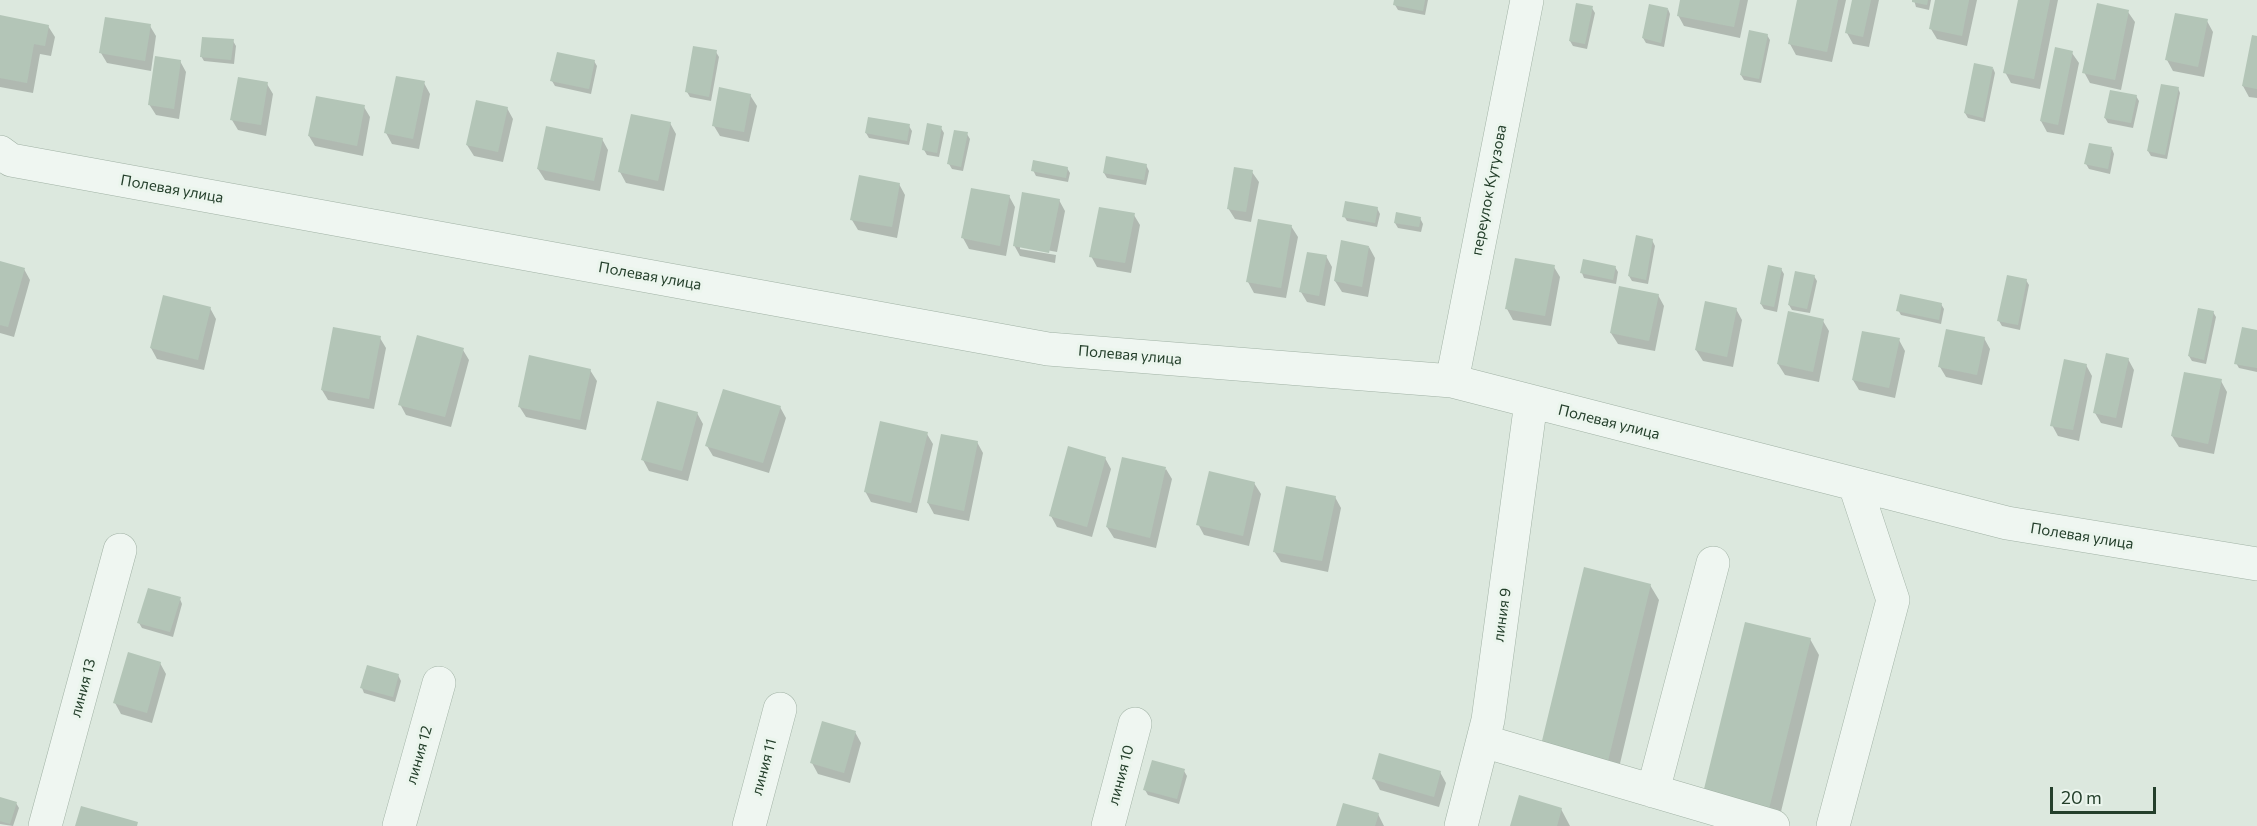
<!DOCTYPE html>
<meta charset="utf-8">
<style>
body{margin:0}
#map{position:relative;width:2257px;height:826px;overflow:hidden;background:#dce8de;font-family:Commissioner,sans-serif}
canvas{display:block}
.scale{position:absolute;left:2050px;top:787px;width:106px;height:27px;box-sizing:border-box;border:3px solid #243f2b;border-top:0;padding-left:8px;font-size:18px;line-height:21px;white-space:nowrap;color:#243f2b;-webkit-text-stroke:4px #ebf5ed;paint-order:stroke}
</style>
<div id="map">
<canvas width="2257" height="826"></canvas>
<div class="scale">20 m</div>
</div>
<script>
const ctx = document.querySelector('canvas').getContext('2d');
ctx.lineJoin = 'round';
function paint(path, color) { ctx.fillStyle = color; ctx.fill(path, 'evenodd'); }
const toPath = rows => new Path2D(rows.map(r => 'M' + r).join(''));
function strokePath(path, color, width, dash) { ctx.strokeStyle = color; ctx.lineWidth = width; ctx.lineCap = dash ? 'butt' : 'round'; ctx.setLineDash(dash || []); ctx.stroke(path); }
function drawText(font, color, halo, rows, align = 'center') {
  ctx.font = font + ' Commissioner,sans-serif'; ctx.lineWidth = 6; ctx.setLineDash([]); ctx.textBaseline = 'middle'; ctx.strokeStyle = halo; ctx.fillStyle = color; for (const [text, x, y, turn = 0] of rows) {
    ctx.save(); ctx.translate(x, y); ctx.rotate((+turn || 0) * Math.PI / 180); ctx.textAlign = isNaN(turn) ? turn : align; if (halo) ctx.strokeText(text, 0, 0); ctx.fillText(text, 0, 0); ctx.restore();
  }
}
const shadow = toPath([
 [1396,0,1428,0,1425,15,1398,10,1395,5],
 [1681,0,1748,0,1740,38,1684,26,1678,15],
 [1799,0,1846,0,1832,62,1796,55,1790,44],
 [1854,0,1879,0,1869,47,1853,44,1847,33],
 [1914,0,1931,0,1929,10,1916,7],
 [1937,0,1977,0,1967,46,1937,39,1931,29],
 [2020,0,2058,0,2040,89,2011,83,2005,72],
 [1592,8,1595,13,1587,49,1573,46,1570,41],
 [1668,9,1670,14,1664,47,1646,43,1643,38],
 [2128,12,2135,22,2121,90,2090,83,2084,72],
 [0,17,48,26,55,37,51,56,40,54,33,93,0,87],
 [2207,21,2213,32,2204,77,2173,71,2167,60],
 [150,26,156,36,151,71,107,63,101,53],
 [1767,35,1770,40,1761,83,1744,80,1741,75],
 [2257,37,2257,98,2249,97,2243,86],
 [233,41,236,46,234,64,204,61,201,56],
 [716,52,719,57,711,101,690,97,687,92],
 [2072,53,2079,63,2064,135,2047,132,2041,121],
 [180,61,186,72,179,119,156,115,149,104],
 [594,61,597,66,591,94,555,86,552,81],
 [1993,68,1995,73,1985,122,1968,118,1965,113],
 [424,83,430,94,419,149,392,144,386,133],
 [267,84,273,94,266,136,238,130,232,120],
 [2178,88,2180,93,2167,159,2151,156,2148,151],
 [750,95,757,106,749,142,720,136,714,126],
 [2136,96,2139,101,2133,128,2108,123,2105,118],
 [364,107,370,117,363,156,315,146,309,136],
 [507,108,513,119,503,162,474,156,467,145],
 [670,123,676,134,664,191,626,183,620,172],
 [909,126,912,131,909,145,869,138,866,133],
 [941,128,944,133,939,157,927,155,924,150],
 [967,134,970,139,963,171,952,169,949,164],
 [602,139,608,150,600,191,545,180,538,169],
 [2112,149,2114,154,2110,174,2089,169,2086,164],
 [1146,165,1149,171,1146,185,1107,178,1104,173],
 [1067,168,1070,173,1068,182,1036,176,1033,170],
 [1252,172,1259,182,1251,222,1235,219,1228,208],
 [899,184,905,195,897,238,858,230,852,220],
 [1009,196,1015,207,1006,256,969,249,963,238],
 [1059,200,1065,211,1057,252,1020,245,1020,249,1056,255,1055,263,1020,256,1014,245],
 [1377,208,1380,214,1377,227,1347,221,1344,216],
 [1134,215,1140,225,1131,273,1097,267,1091,256],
 [1420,218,1423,224,1421,232,1398,228,1395,223],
 [1291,226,1298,237,1286,298,1254,293,1248,282],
 [1652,240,1655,246,1648,284,1632,281,1629,276],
 [1369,247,1375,258,1368,297,1342,292,1335,281],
 [1326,256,1332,267,1325,306,1307,302,1301,292],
 [0,262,24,269,30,280,14,337,0,333],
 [1554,267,1560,277,1551,326,1513,320,1507,309],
 [1615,267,1618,272,1616,284,1584,278,1582,273],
 [1781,269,1784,274,1777,312,1764,309,1761,304],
 [1814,276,1817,281,1810,313,1792,310,1789,305],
 [2026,280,2029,285,2020,330,2002,326,1999,321],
 [1658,295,1664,306,1655,351,1618,344,1611,333],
 [1941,304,1944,309,1941,324,1901,315,1898,310],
 [210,308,216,319,204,370,157,359,151,348],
 [1736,309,1742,320,1733,367,1703,361,1696,350],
 [2213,312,2216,317,2206,364,2192,361,2189,356],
 [1823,321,1829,331,1819,382,1785,375,1778,364],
 [2257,331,2257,372,2239,368,2236,363],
 [380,338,386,348,374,409,328,400,322,390],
 [1984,338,1990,349,1982,385,1946,377,1940,367],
 [1899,340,1905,351,1895,398,1859,390,1853,380],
 [463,350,469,360,451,427,406,415,400,404],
 [2128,359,2134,370,2122,428,2101,423,2095,413],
 [2086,365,2092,376,2079,441,2058,436,2052,425],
 [590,370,597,381,586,430,526,417,519,406],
 [2221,381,2227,392,2214,454,2179,447,2172,436],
 [780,407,786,418,769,473,713,456,707,446],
 [697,413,703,424,688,481,649,471,643,460],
 [927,434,933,444,917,513,871,502,865,491],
 [977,442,983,453,969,521,934,514,928,503],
 [1105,458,1111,469,1092,537,1057,527,1051,516],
 [1166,469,1172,479,1156,548,1114,538,1107,527],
 [1254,483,1261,494,1249,546,1204,535,1198,524],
 [1335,497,1341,508,1328,572,1281,562,1274,551],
 [1650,585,1659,600,1617,776,1551,760],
 [180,599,182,604,173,637,142,628,139,623],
 [1810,639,1819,655,1778,824,1704,793],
 [160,663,166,674,152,723,121,714,115,703],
 [398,675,401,681,395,702,364,693,362,688],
 [855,732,861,743,850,783,818,774,812,763],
 [1184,771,1187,776,1179,804,1148,795,1145,790],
 [1440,772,1446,783,1439,807,1380,790,1374,779],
 [0,798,16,803,19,808,13,826,0,824],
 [1561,809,1570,826,1512,826],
 [1378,814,1384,826,1338,826]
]);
const building = toPath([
 [1394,0,1425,0,1423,11,1393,5],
 [1680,0,1740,0,1734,27,1677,16],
 [1797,0,1838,0,1827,52,1788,44],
 [1852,0,1871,0,1863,37,1845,33],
 [1912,0,1928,0,1927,5,1912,2],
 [1935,0,1969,0,1962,36,1929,29],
 [2018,0,2050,0,2034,79,2003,73],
 [1576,3,1593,6,1585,44,1569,41],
 [2097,3,2129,10,2115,80,2082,73],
 [1649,4,1668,8,1661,43,1642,38],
 [2175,13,2208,19,2198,67,2165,60],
 [0,15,49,25,45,46,34,44,27,83,0,78],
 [105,17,151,24,145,61,99,53],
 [1749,30,1768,34,1759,79,1740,75],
 [2252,35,2257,36,2257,89,2242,86],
 [202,37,234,39,231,60,200,57],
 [693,46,717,50,709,97,685,92],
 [2055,47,2073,51,2058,125,2040,121],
 [557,52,595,60,589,89,550,81],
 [155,56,181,60,174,109,148,105],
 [1974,63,1993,67,1983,118,1964,113],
 [396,76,425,81,413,139,384,133],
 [238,77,268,82,261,125,230,120],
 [2161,84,2179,87,2165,155,2147,151],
 [719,87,751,94,744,132,712,126],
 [2110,90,2137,95,2131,123,2104,118],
 [316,96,365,105,357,146,308,136],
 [476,100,508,107,498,152,466,145],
 [631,114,671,122,658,181,618,172],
 [868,117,910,124,907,141,865,133],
 [927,123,942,126,937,153,922,150],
 [546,126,603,138,594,181,537,169],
 [954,130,968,132,961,167,947,164],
 [2089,143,2112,147,2108,169,2084,164],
 [1106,156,1147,164,1144,180,1103,173],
 [1033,160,1068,167,1066,178,1031,171],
 [1234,167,1253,170,1246,212,1227,209],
 [859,175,900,183,892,227,850,220],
 [971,188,1010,195,1000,246,961,238],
 [1022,192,1060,199,1049,253,1013,246],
 [1345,201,1378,207,1375,223,1342,217],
 [1099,207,1135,213,1125,263,1089,257],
 [1396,212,1421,217,1419,227,1394,223],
 [1258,219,1292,225,1281,288,1246,282],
 [1636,235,1653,239,1646,280,1628,276],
 [1341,240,1369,246,1362,287,1334,281],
 [1307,252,1327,255,1319,296,1299,292],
 [1515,258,1555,265,1545,316,1505,309],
 [1583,259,1616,266,1613,280,1580,273],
 [0,261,25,268,8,327,0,325],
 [1768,265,1782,268,1774,307,1760,304],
 [1795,271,1815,275,1807,309,1788,305],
 [2007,275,2027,279,2018,325,1997,321],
 [1619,286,1659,294,1649,341,1610,333],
 [1900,294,1942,303,1939,320,1896,311],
 [163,295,211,307,198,360,150,348],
 [1705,301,1737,308,1727,357,1695,350],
 [2198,308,2214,311,2204,360,2188,356],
 [1788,311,1824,319,1813,372,1777,364],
 [333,327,381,336,369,399,321,390],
 [2242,327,2257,330,2257,368,2234,364],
 [1946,329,1985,337,1977,375,1938,367],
 [1862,331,1900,338,1889,388,1852,380],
 [417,335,464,348,445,417,398,405],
 [2106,353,2129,358,2116,418,2093,413],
 [529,355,591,369,580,420,518,407],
 [2064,359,2087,364,2073,430,2050,426],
 [2184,372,2222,379,2208,444,2171,436],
 [723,389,781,406,763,463,705,446],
 [657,401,698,412,682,471,641,460],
 [880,421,928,432,911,503,864,492],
 [941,434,978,441,964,511,927,503],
 [1068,446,1106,457,1087,527,1049,516],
 [1122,457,1166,467,1150,538,1106,527],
 [1209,471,1255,482,1243,536,1196,525],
 [1286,486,1336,496,1322,561,1273,552],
 [1584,567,1651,584,1608,761,1541,745],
 [148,588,181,597,170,632,137,623],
 [1745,622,1811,638,1769,809,1703,793],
 [128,652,161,662,147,713,113,703],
 [367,665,399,674,393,697,360,688],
 [822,721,856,731,844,773,810,763],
 [1379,753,1441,771,1434,797,1372,779],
 [1152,760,1185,769,1177,799,1143,790],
 [1519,795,1562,808,1557,826,1510,826],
 [0,797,17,802,10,824,0,821],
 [1343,803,1379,813,1375,826,1336,826],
 [81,806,138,822,137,826,75,826]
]);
const minor = toPath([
 [0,152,11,160,1048,349,1452,381,2007,523,2257,564],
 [1452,381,1527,0],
 [1483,741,1773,826],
 [1653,791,1713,563],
 [45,826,120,550],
 [399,826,439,683],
 [749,826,780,709],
 [1108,826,1135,724],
 [1461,826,1488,720,1531,402],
 [1833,826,1893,600,1855,485]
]);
const streetNames = [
 ["Полевая улица",172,189,10],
 ["переулок Кутузова",1489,190,-79],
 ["Полевая улица",650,276,10],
 ["Полевая улица",1130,355,5],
 ["Полевая улица",1609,422,14],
 ["Полевая улица",2082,536,9],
 ["линия 9",1502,615,-82],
 ["линия 13",83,688,-75],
 ["линия 12",419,755,-74],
 ["линия 11",764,767,-75],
 ["линия 10",1121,775,-75]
];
paint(shadow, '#0003');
paint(building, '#b3c5b7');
strokePath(minor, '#a1b2a5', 34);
strokePath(minor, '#eff6f1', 33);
drawText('15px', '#243f2b', '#ebf5ed', streetNames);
</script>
